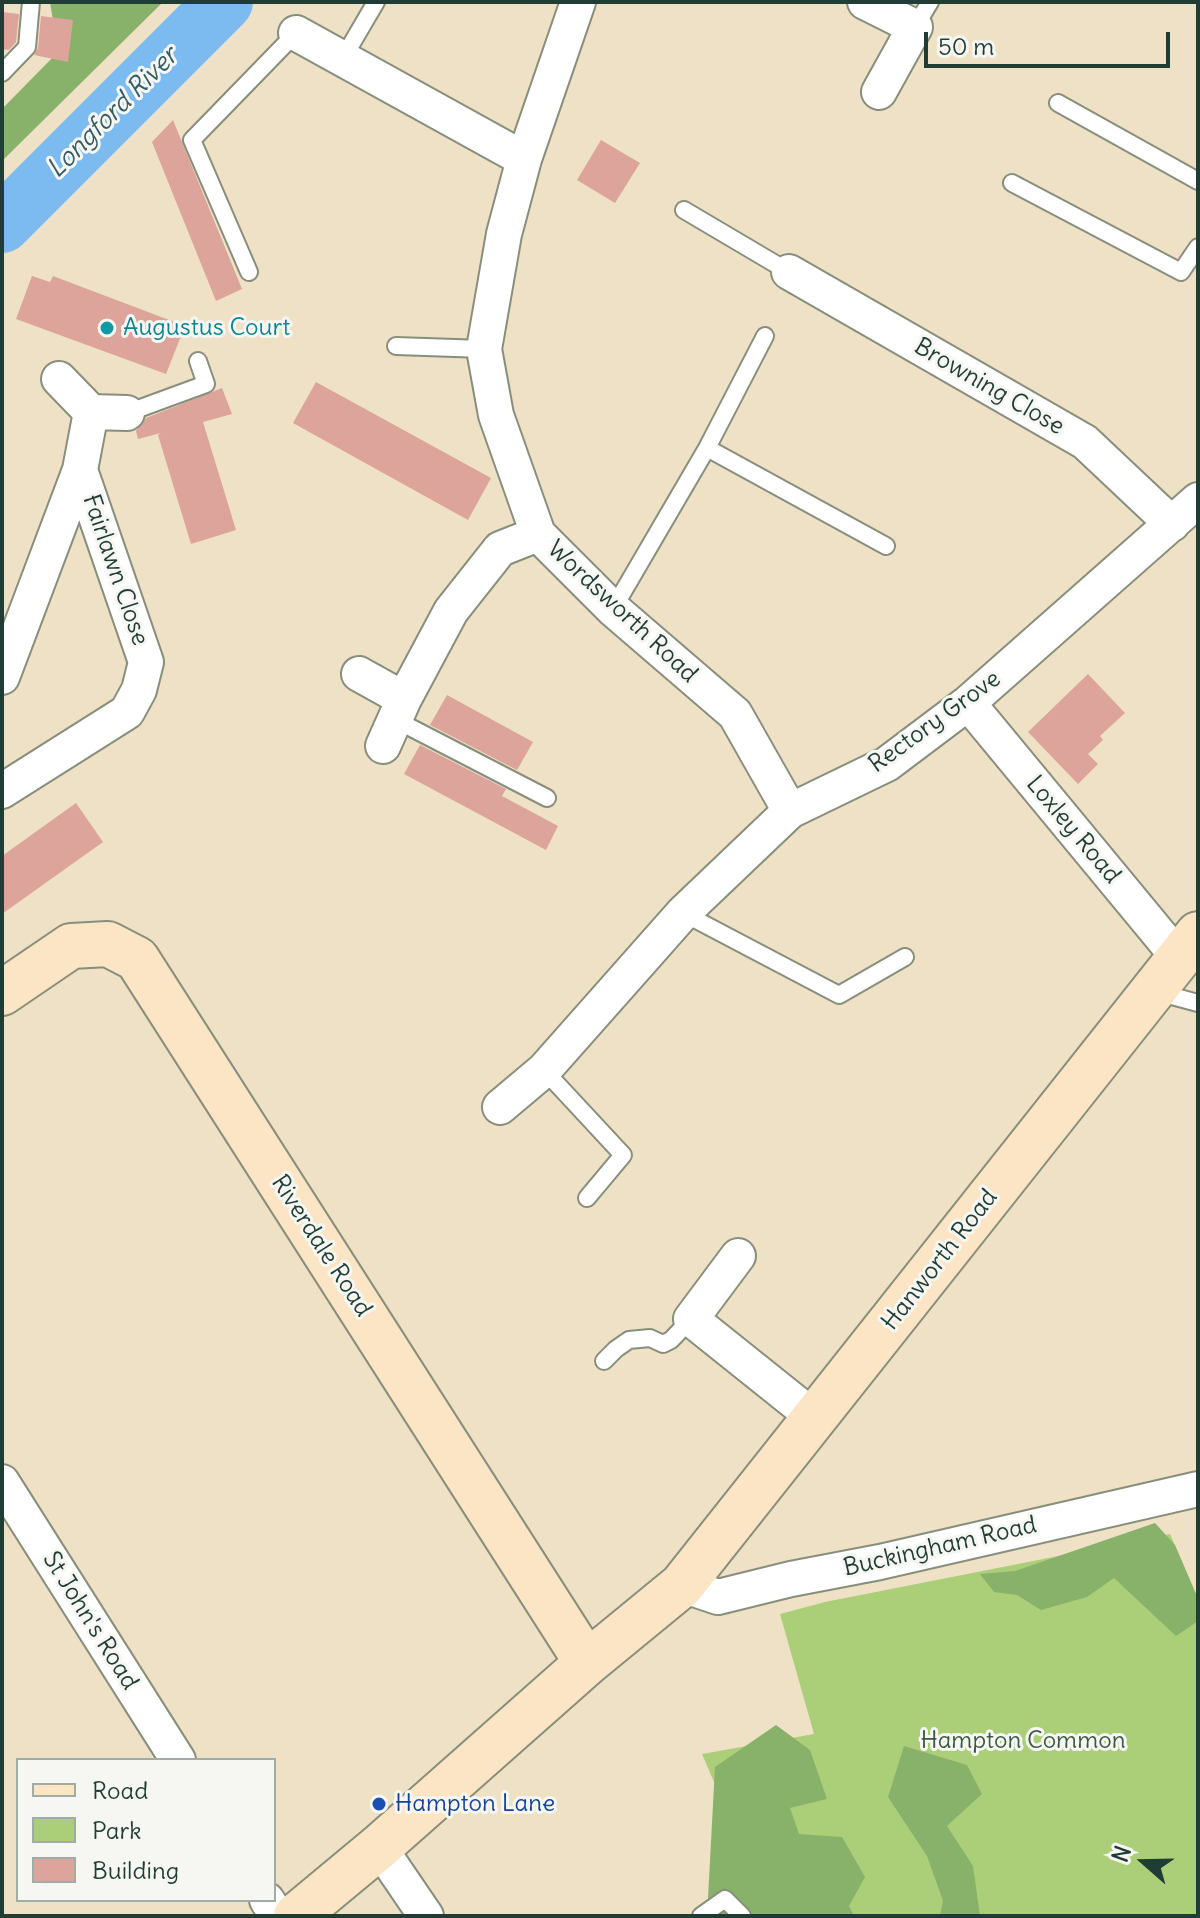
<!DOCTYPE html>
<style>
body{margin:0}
#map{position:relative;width:1200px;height:1918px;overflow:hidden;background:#efe1c5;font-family:Delius,sans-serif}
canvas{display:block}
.frame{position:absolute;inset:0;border:4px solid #1f3d34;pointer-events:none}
.legend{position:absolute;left:16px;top:1758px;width:260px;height:144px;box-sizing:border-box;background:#f6f6f2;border:2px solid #a0aca6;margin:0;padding:10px 14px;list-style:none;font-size:24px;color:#1f3d34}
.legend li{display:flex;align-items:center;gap:16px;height:40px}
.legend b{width:40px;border:2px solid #a0aca6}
.north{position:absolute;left:1104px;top:1822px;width:80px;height:80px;-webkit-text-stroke:6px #f6f6f2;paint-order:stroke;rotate:290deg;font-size:22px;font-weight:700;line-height:32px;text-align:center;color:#1f3d34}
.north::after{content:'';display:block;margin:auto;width:28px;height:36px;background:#1f3d34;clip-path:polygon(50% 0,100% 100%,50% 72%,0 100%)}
.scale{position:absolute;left:924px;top:32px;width:246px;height:36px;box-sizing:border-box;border:4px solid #1f3d34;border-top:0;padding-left:10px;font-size:24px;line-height:28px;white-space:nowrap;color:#1f3d34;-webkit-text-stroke:6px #f6f6f2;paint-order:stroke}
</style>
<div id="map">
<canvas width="1200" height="1918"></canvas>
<div class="frame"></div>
<ul class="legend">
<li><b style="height:10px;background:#fce5c4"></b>Road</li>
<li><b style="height:22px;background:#abcf79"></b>Park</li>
<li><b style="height:22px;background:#dca49a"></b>Building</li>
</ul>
<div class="north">N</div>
<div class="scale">50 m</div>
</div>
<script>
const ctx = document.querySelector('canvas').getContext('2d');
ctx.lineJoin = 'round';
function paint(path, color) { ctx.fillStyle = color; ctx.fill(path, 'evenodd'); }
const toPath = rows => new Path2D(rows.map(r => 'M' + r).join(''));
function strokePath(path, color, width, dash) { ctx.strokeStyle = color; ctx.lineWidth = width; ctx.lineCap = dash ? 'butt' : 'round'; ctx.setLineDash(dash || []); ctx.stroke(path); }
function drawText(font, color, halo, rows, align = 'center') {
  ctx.font = font + ' Delius,sans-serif'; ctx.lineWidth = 6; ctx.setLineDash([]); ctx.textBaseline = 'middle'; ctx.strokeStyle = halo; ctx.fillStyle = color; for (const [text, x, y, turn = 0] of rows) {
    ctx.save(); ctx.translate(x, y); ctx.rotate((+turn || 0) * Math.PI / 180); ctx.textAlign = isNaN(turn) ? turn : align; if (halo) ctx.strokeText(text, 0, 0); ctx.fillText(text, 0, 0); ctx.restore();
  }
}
const green = toPath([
 [1170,1534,1198,1598,1198,1916,778,1916,741,1845,702,1754,814,1734,780,1614,825,1602]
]);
const forest = toPath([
 [50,2,163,2,2,161,2,109,58,52],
 [1155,1523,1175,1545,1198,1599,1198,1621,1176,1636,1114,1578,1087,1597,1041,1610,1017,1595,994,1592,980,1574,1015,1571],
 [776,1725,810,1750,827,1799,790,1808,799,1834,842,1837,865,1877,849,1906,854,1916,720,1916,708,1898,715,1767],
 [904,1746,967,1765,982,1794,947,1826,973,1866,980,1916,940,1916,943,1901,927,1856,888,1797]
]);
const river = toPath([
 [2,224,224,2]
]);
const building = toPath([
 [2,12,19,14,16,42,9,50,2,49],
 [41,16,73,20,68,62,34,55,38,48],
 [173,120,242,289,216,301,152,142],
 [601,140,640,163,615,203,577,180],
 [32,276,50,282,53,276,185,326,166,374,16,319],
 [316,382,491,478,468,520,293,423],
 [222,388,232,414,203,422,236,530,191,544,158,435,161,433,138,439,136,431,146,418],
 [1088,674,1125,713,1100,736,1103,740,1088,754,1098,764,1078,784,1028,732],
 [447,695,533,742,517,770,430,725],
 [420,745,506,789,502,796,558,826,546,850,404,774],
 [76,803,103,842,2,914,2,856]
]);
const lane = toPath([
 [915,27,930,2],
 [342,60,376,2],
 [2,73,27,47,31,2],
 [1058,103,1198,181],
 [1012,183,1181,272,1198,247],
 [684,210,789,272],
 [249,272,192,140,296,33],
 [396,346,484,349],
 [127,413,206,384,198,361],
 [707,448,886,546],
 [613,609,707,448,765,336],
 [396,720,547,798],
 [683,913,839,995,905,957],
 [1157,992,1198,1003],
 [544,1070,623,1155,587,1198],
 [604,1361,616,1349,629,1340,650,1338,663,1344,671,1340,691,1319],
 [701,1916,725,1899,742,1916]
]);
const street = toPath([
 [578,2,524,159,504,234,484,349,496,415,538,534,613,609,735,714,790,811],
 [865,2,915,27,879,92],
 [296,33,524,159],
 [789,272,1085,442,1172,524],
 [91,412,127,413],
 [359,674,404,699],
 [2,677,80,470],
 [968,703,1178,957],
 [383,746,404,699,451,611,500,549,538,534],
 [2,791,127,712,139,690,146,662,80,470,91,412,59,379],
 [500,1107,544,1070,683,913,790,811,887,764,968,703,1198,500],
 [738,1256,691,1319,816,1419],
 [2,1482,178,1760],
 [682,1585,718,1597,791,1579,880,1562,1198,1489],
 [379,1847,426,1916],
 [267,1900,277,1916]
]);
const secondary = toPath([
 [2,993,71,946,108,944,137,959,587,1663],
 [296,1916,379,1847,587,1663,682,1585,1198,934]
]);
const markers = [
 [107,328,8,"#0f9aa8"],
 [379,1804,8,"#1a4fb4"]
];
const cultureNames = [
 ["Augustus Court",123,328]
];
const streetNames = [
 ["Browning Close",989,387,30],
 ["Fairlawn Close",115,570,71],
 ["Wordsworth Road",622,612,43],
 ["Rectory Grove",935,722,-36],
 ["Loxley Road",1073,830,50],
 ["Riverdale Road",321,1246,57],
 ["Hanworth Road",940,1260,-52],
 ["Buckingham Road",940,1547,-13],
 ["St John's Road",90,1621,58]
];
const parkNames = [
 ["Hampton Common",1023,1741]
];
const transitNames = [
 ["Hampton Lane",395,1804]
];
const waterNames = [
 ["Longford River",113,113,-45]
];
paint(green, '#abcf79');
paint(forest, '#88b269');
strokePath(river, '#7bbbef', 58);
paint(building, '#dca49a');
strokePath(lane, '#878f7c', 20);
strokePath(street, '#878f7c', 38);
strokePath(secondary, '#878f7c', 48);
strokePath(lane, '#fff', 16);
strokePath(street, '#fff', 34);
strokePath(secondary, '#fce5c4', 44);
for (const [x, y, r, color] of markers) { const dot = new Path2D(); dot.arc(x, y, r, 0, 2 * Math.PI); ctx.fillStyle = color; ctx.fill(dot); strokePath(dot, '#f6f6f2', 3); }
drawText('24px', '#0d838f', '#f6f6f2', cultureNames, 'left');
drawText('24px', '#1f3d34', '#f6f6f2', streetNames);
drawText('24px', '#3b5a42', '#f6f6f2', parkNames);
drawText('24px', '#164399', '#f6f6f2', transitNames, 'left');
drawText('italic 26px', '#365c63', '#f6f6f2', waterNames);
</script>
